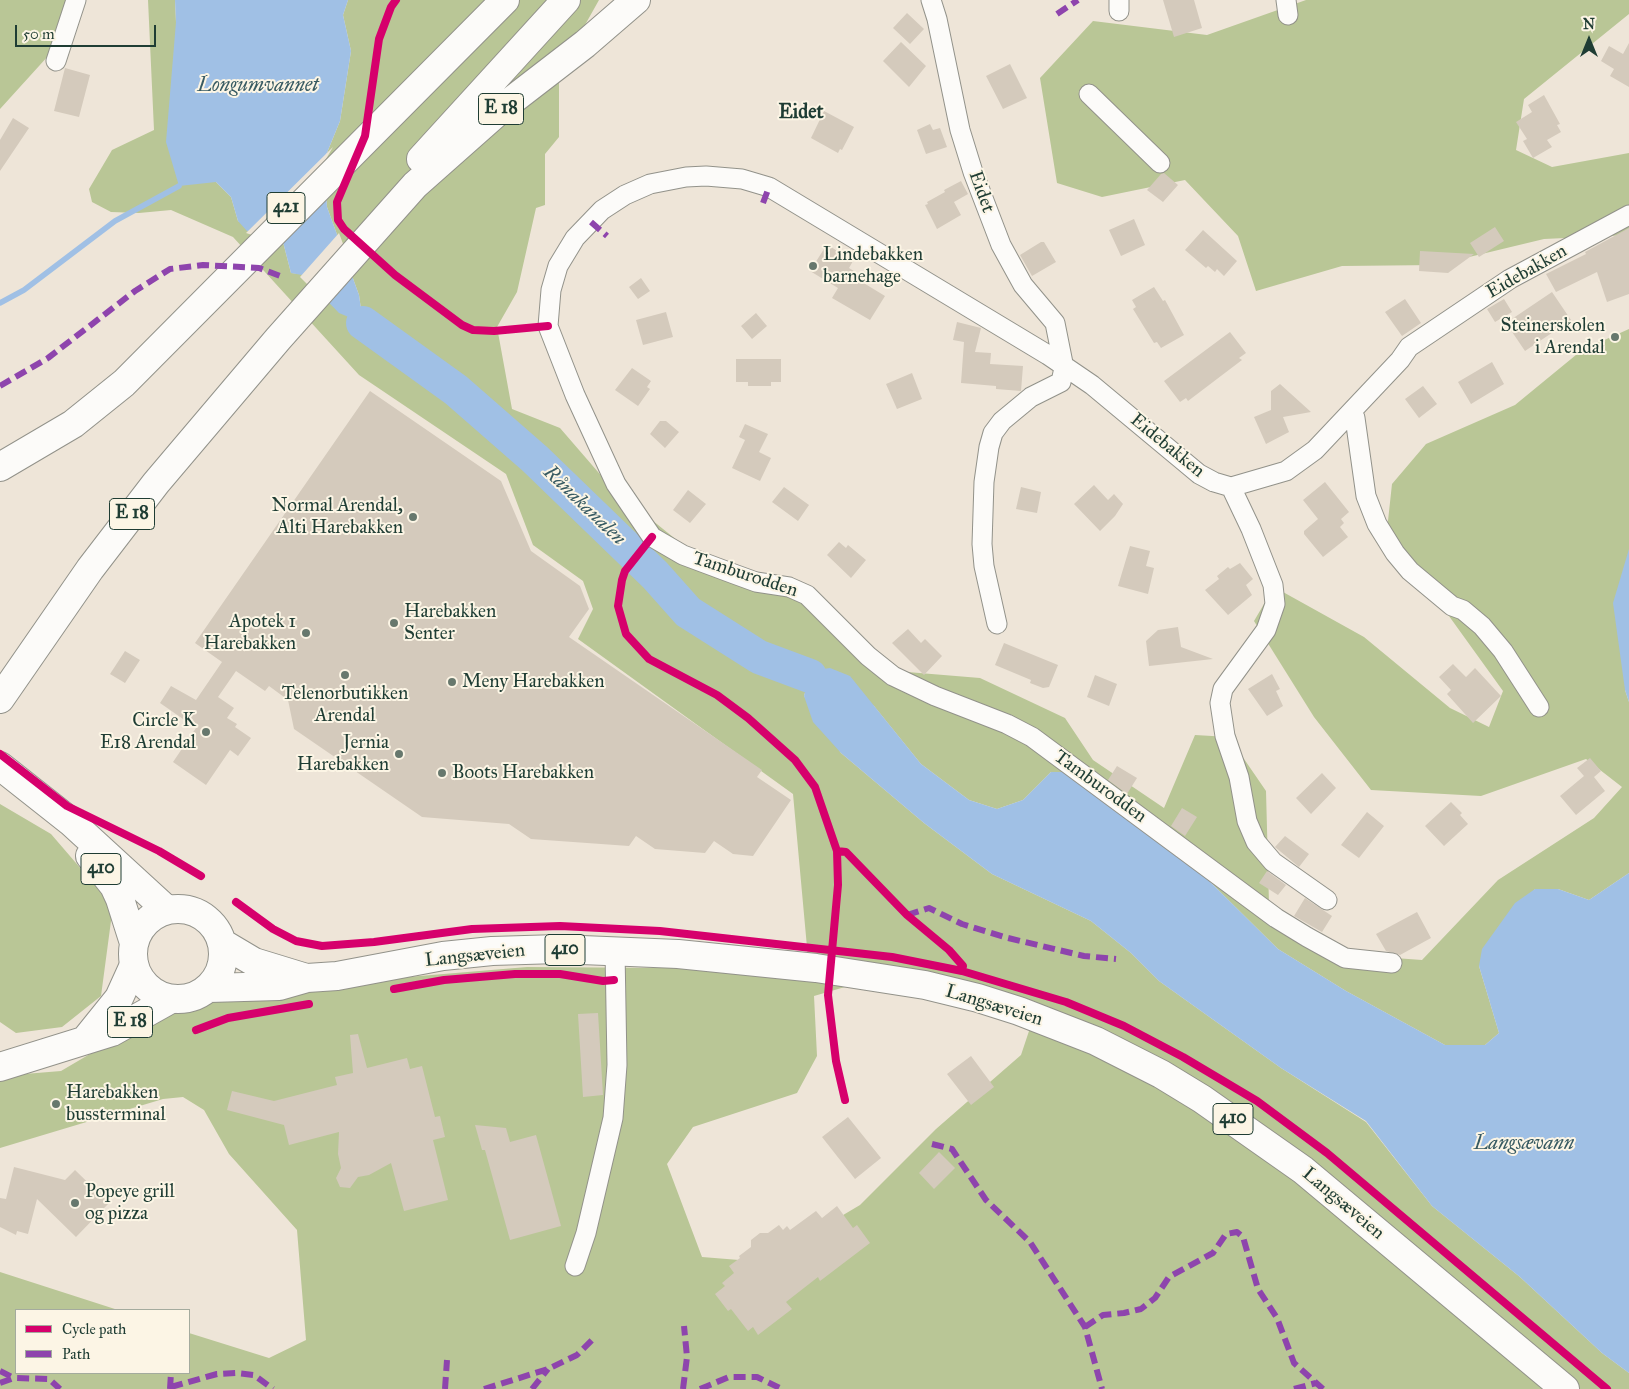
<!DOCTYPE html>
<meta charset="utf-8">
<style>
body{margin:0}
#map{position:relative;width:1629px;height:1389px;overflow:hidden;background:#eee5d8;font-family:"IM FELL Great Primer",serif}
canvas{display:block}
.legend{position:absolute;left:15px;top:1309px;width:175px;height:65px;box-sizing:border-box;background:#fcf5e5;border:1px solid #a4ab9e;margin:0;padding:6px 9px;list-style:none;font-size:15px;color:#1f3d34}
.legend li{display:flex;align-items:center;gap:10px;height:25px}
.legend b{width:25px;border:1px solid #a4ab9e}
.north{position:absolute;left:1564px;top:15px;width:50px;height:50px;-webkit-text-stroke:4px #fcf5e5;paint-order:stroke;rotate:0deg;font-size:14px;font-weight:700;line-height:20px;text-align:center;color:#1f3d34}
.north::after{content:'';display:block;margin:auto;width:18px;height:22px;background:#1f3d34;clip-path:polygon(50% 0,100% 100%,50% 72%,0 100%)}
.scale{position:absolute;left:15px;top:25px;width:141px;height:22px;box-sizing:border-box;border:2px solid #1f3d34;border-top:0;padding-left:6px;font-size:15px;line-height:18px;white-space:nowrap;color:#1f3d34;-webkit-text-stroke:4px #fcf5e5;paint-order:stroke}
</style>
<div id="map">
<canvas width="1629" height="1389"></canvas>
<ul class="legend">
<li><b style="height:6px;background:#d6006c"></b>Cycle path</li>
<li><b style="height:6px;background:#8e44ad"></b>Path</li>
</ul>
<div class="north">N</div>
<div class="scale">50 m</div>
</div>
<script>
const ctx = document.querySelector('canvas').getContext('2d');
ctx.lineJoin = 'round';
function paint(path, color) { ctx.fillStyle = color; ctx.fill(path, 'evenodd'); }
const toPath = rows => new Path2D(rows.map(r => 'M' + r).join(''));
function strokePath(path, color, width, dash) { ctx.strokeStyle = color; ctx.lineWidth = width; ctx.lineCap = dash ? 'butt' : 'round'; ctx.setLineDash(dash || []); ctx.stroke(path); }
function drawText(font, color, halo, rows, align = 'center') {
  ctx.font = font + ' "IM FELL Great Primer",serif'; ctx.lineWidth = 4; ctx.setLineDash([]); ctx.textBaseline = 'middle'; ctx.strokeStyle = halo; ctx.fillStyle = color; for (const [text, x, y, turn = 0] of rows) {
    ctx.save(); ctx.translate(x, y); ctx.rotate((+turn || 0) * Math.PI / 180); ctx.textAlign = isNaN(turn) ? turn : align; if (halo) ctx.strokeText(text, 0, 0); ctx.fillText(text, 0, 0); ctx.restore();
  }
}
const forest = toPath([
 [0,0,71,0,49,55,0,109],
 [148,0,175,0,176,22,216,182,231,197,238,221,283,242,291,273,302,274,363,323,359,295,327,207,324,160,340,121,351,51,343,15,348,0,599,0,567,57,559,80,559,137,545,154,545,205,536,208,517,292,497,327,512,409,560,428,611,487,699,558,807,591,883,670,980,678,1065,718,1093,760,1164,808,1195,735,1229,737,1266,791,1269,904,1340,954,1422,960,1498,880,1594,818,1622,787,1586,759,1481,796,1371,790,1314,717,1254,621,1274,587,1364,637,1450,708,1489,727,1503,691,1387,530,1392,484,1426,444,1515,405,1582,350,1629,329,1629,549,1625,690,1629,702,1629,873,1589,900,1558,889,1535,889,1479,966,1499,1033,1485,1045,1445,1045,1346,991,1278,949,1198,870,1051,772,1023,800,997,809,969,800,921,764,874,706,810,676,804,696,841,753,924,823,992,874,1091,921,1131,953,1159,981,1281,1068,1366,1122,1432,1206,1520,1277,1602,1353,1629,1373,1629,1389,0,1389,0,1272,118,1310,16,1310,16,1373,189,1373,189,1333,269,1358,306,1340,297,1230,229,1154,204,1110,183,1097,163,1099,0,1148,0,1076,61,1071,141,1024,229,992,527,967,809,969,793,794,578,639,593,609,583,581,533,545,506,474,359,375,233,237,171,210,139,213,111,212,92,202,89,189,112,150,154,130],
 [862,982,1035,1013,1021,1055,936,1129,860,1205,764,1262,702,1257,667,1164,693,1127,797,1093,817,1056,814,996],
 [1306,0,1629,0,1629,14,1524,99,1516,150,1552,167,1629,153,1629,235,1544,239,1436,265,1342,266,1256,291,1238,236,1185,180,1102,197,1057,183,1040,78,1093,21,1207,35],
 [0,804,51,834,113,906,101,996,62,1027,16,1033,0,1022]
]);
const water = toPath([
 [175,0,348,0,343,15,351,51,340,121,324,160,327,207,359,295,363,323,339,313,302,275,291,273,283,242,247,231,238,221,231,197,216,182,179,186,166,142,176,22],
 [1629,549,1629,702,1625,690,1613,603],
 [830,668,850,676,921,764,969,800,997,809,1023,800,1051,772,1071,772,1198,870,1278,949,1346,991,1445,1045,1485,1045,1499,1033,1479,966,1482,949,1515,903,1535,889,1558,889,1589,900,1629,873,1629,1373,1602,1353,1520,1277,1432,1206,1366,1121,1281,1068,1159,981,1131,953,1091,921,992,874,924,823,841,753,813,722,804,696,810,671]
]);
const pier = toPath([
 [333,147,277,243,246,233],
 [339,233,352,268,323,300,300,277]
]);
const stream = toPath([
 [0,303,24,290,115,221,179,186]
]);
const river = toPath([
 [363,323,456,390,535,459,655,575,688,612,759,657,810,676]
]);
const building = toPath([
 [1163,0,1194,0,1202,28,1174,37],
 [907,13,924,29,910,44,893,28],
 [901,42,926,66,909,87,883,61],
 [1629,43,1629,87,1610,76,1614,69,1601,61,1609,46,1623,54],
 [1010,64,1027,98,1003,109,986,76],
 [65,68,90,75,79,117,54,111],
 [1544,95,1560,124,1557,125,1561,132,1547,140,1552,147,1533,158,1523,141,1527,139,1516,122,1532,112,1528,105],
 [824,111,854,127,842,150,840,149,838,153,811,138],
 [13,118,29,128,0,171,0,140],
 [930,124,933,130,940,128,947,147,926,154,917,130],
 [1164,173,1178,185,1163,202,1147,190,1161,174],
 [961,181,968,194,954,202,961,215,937,229,925,205,928,204,927,202,945,192,944,190],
 [1134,219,1145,245,1121,256,1109,230],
 [1495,227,1504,241,1479,257,1470,243],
 [1629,228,1629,294,1607,302,1597,272,1556,292,1546,274,1586,254,1585,252],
 [1203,230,1237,261,1224,276,1217,269,1215,272,1208,266,1206,268,1185,250],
 [1041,242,1044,242,1056,262,1032,276,1020,255],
 [831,247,853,261,849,268,865,278,862,282,885,296,870,320,832,298,838,288,810,271,824,249,828,251],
 [1420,251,1474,254,1448,273,1419,271],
 [641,278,650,291,638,299,629,287],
 [1154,287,1163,301,1165,300,1184,335,1161,348,1157,342,1154,343,1133,309,1136,307,1132,300],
 [1552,292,1571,320,1525,351,1506,323],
 [1405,299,1421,323,1402,336,1385,312],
 [1504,299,1512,312,1495,322,1487,309],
 [666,312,673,337,643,345,636,320],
 [756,313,767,326,752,339,741,326],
 [957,322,981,328,975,352,991,353,990,364,1023,366,1021,391,996,389,996,386,961,383,964,342,953,340],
 [1230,332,1246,353,1239,358,1242,360,1188,401,1186,398,1180,402,1164,381],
 [736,359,781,359,781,382,771,382,771,386,748,386,748,382,736,382],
 [1492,362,1504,384,1471,404,1458,382],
 [632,368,651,381,647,387,650,389,638,406,615,390],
 [912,373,922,399,897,409,886,384],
 [1280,384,1311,412,1283,417,1289,432,1266,444,1254,417,1271,410,1271,391],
 [1423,386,1437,404,1419,418,1405,399],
 [370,391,501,481,531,551,580,586,589,609,569,637,762,770,757,777,791,800,753,856,733,854,714,841,705,853,655,849,636,836,629,846,531,839,509,824,422,817,294,729,288,700,269,686,265,691,236,671,218,697,234,708,227,718,237,724,235,727,251,738,238,756,230,750,206,785,173,762,196,728,160,703,171,686,196,700,222,662,195,643],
 [660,421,666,421,679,432,665,448,650,434],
 [745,424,768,434,759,452,771,458,760,481,732,468,745,440,739,437],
 [1325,482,1349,512,1341,519,1344,523,1340,527,1348,537,1323,557,1304,534,1304,531,1318,519,1303,500],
 [1094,485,1108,500,1114,494,1123,504,1115,516,1100,531,1074,504],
 [784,487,809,505,798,521,772,502],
 [1021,487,1041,492,1037,513,1016,509],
 [688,490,706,504,690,523,673,510],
 [839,542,846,548,848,545,866,560,851,578,827,555],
 [1130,546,1150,551,1146,566,1154,568,1148,594,1118,586],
 [1240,563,1253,579,1246,585,1252,595,1228,615,1205,590,1219,579,1217,576,1228,567,1230,569],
 [1178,627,1181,647,1213,659,1149,666,1146,641,1158,630],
 [908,629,921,643,925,639,942,656,924,675,892,643],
 [1004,643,1058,665,1049,687,1043,688,1030,683,1031,680,995,665],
 [125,651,140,660,125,683,110,674],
 [1453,664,1466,677,1475,668,1501,696,1473,723,1447,694,1451,690,1439,677],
 [1272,674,1280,689,1276,691,1283,706,1267,716,1248,689],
 [1095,675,1117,684,1109,706,1087,697],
 [1590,758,1601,771,1594,777,1605,791,1576,815,1560,796,1584,776,1577,768],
 [1117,766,1137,778,1127,794,1108,780],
 [1322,773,1336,788,1311,814,1296,798],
 [1451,802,1462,813,1460,815,1468,824,1444,846,1425,826],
 [1182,808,1197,817,1185,836,1171,826],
 [1367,812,1384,826,1359,858,1341,845],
 [1285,836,1309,854,1299,867,1275,847],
 [1267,871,1286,885,1278,895,1259,883],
 [1305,898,1332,916,1322,932,1294,916],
 [1417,912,1431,938,1400,955,1386,951,1376,934],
 [598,1013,603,1095,583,1097,578,1014],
 [358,1034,367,1068,407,1058,410,1069,422,1066,435,1117,440,1116,445,1137,433,1140,448,1200,404,1211,391,1163,369,1175,358,1177,350,1188,340,1187,336,1178,341,1168,338,1154,339,1132,289,1145,284,1125,227,1110,232,1091,274,1101,337,1085,335,1077,353,1073,350,1035],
 [971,1056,994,1087,971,1105,947,1074],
 [848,1117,881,1158,855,1179,822,1137],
 [475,1125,506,1128,510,1142,536,1135,561,1226,510,1240,485,1150,482,1150],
 [939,1152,955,1168,934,1189,919,1173],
 [14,1167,65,1180,75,1170,109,1203,76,1237,37,1199,28,1234,17,1231,16,1235,0,1227,0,1198,6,1199],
 [837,1206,853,1228,857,1225,870,1243,824,1278,820,1281,818,1277,786,1302,792,1309,758,1335,753,1327,748,1331,731,1309,728,1311,715,1294,725,1286,722,1283,734,1273,729,1266,740,1258,739,1256,751,1247,751,1240,760,1233,768,1233,779,1225,783,1230,787,1226,790,1230,816,1211,822,1218]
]);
const street = toPath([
 [931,0,937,19,960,130,973,172,1001,245,1023,285,1055,323,1064,368,1061,382,1031,397,1002,421,993,433,989,447,984,482,982,544,984,566,997,624],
 [1119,0,1119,11],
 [1286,0,1288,15],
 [56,61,76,0],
 [1089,94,1160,163],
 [1349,414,1355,418,1366,496,1377,524,1395,553,1410,571,1452,606,1463,610,1482,626,1503,651,1539,707],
 [1231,487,1251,529,1273,585,1275,604,1266,630,1223,689,1220,703,1225,736,1239,777,1247,821,1256,842,1273,862,1327,900],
 [1392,963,1345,958,1307,937,1276,918,1032,737,1007,724,935,696,893,676,868,656,807,595,789,587,756,582,734,574,683,555,652,537,616,484,575,395,548,326,551,290,558,266,575,238,602,210,625,195,650,184,686,177,706,176,742,179,769,187,1048,355,1092,385,1199,474,1214,482,1231,487,1286,471,1315,450,1400,360,1409,347,1510,279,1629,215],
 [575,1266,586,1233,613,1118,617,1065,615,951]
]);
const primary = toPath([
 [0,467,73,424,124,383,505,0],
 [0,766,71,822,167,910],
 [90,856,114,886,120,899,134,943],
 '133 954a45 45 0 1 1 90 0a45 45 0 1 1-90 0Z',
 [222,943,254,962,303,977],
 [209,988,279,986,307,978,337,976,443,956,492,951,558,949,678,954,816,968,925,985,978,998,1019,1011,1096,1041,1161,1074,1202,1099,1303,1170,1565,1389]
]);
const highway = toPath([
 [421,159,566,0],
 [0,699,90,569,156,483,278,339,415,185,502,108,585,44,636,0],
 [86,1039,119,998,134,965],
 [0,1067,112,1032,171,999]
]);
const quiet = toPath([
 [1057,14,1078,0],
 [763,203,769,187],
 [591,222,607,236],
 [0,386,48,358,135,291,170,269,203,265,259,268,280,276],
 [907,915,929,908,962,924,1008,938,1084,956,1116,959],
 [932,1144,952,1149,986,1200,1030,1242,1085,1327,1102,1389],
 [1085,1327,1103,1315,1124,1313,1141,1309,1155,1298,1169,1277,1213,1253,1226,1234,1237,1232,1243,1237,1258,1289,1277,1318,1294,1363,1323,1389],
 [0,1371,14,1378],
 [0,1383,14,1378,49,1379,60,1389],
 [171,1387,217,1374,236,1373,254,1375,273,1389],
 [170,1389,171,1373],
 [445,1389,447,1360],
 [484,1389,548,1369,577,1355,593,1339],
 [532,1389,548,1369],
 [683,1389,687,1357,684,1326],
 [700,1389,729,1377,757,1377,782,1389],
 [1294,1389,1316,1383]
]);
const cycleway = toPath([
 [396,0,391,7,379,39,365,136,337,202,338,220,344,229,395,275,462,325,473,330,494,331,548,326],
 [652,537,625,571,622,580,618,606,626,634,649,659,717,695,748,718,795,760,815,787,837,851],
 [0,754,67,806,159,851,201,876],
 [236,902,273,929,296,941,322,946,374,942,472,929,560,926,660,931,892,957,962,971,1066,1002,1124,1026,1183,1057,1257,1101,1327,1153,1607,1389],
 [394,989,444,980,515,974,560,974,603,981,614,980],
 [196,1030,228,1018,309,1004],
 [845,1100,836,1061,828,995,838,885,837,851,846,852,907,915,949,950,963,966,962,971]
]);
const markers = [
 [813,266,5,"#67786d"],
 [1615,337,5,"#67786d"],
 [413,517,5,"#67786d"],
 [394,623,5,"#67786d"],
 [306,633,5,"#67786d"],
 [345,675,5,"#67786d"],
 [452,682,5,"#67786d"],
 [206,732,5,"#67786d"],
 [399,754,5,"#67786d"],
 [442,773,5,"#67786d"],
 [56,1104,5,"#67786d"],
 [75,1203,5,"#67786d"]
];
const shields = [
 [501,109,45],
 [286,208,38],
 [132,514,45],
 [101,869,40],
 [565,950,40],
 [130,1022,45],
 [1233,1119,40]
];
const shieldNames = [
 ["E 18",501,109],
 ["421",286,208],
 ["E 18",132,514],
 ["410",101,869],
 ["410",565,950],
 ["E 18",130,1022],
 ["410",1233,1119]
];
const streetNames = [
 ["Eidet",981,192,70],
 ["Eidebakken",1527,272,-30],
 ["Eidebakken",1167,446,39],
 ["Tamburodden",745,575,18],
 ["Tamburodden",1100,787,36],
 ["Langsæveien",475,956,-6],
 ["Langsæveien",994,1006,17],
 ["Langsæveien",1343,1204,40]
];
const poiNames = [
 ["Lindebakken",823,255],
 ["barnehage",823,277],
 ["Steinerskolen",1605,326,"right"],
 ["i Arendal",1605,348,"right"],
 ["Normal Arendal,",403,506,"right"],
 ["Alti Harebakken",403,528,"right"],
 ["Harebakken",404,612],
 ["Senter",404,634],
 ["Apotek 1",296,622,"right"],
 ["Harebakken",296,644,"right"],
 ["Meny Harebakken",462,682],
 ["Telenorbutikken",345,694,"center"],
 ["Arendal",345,716,"center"],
 ["Circle K",196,721,"right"],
 ["E18 Arendal",196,743,"right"],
 ["Jernia",389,743,"right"],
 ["Harebakken",389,765,"right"],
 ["Boots Harebakken",452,773],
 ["Harebakken",66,1093],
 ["bussterminal",66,1115],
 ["Popeye grill",85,1192],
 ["og pizza",85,1214]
];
const waterNames = [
 ["Longumvannet",258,86],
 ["Rånakanalen",584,506,44],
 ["Langsævann",1524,1144]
];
const neighbourhoodNames = [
 ["Eidet",801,113]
];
paint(forest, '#b9c696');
paint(water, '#a0c0e5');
paint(pier, '#eee5d8');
strokePath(stream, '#a0c0e5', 5.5);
strokePath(river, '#a0c0e5', 34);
paint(building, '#d4cabc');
strokePath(street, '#92928a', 21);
strokePath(primary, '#92928a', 30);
strokePath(highway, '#92928a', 30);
strokePath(street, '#fcfbf9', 19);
strokePath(primary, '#fcfbf9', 28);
strokePath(highway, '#fcfbf9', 28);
strokePath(quiet, '#8e44ad', 6, [12, 6]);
strokePath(cycleway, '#d6006c', 8);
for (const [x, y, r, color] of markers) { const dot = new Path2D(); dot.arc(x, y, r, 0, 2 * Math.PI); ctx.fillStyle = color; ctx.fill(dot); strokePath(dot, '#fcf5e5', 2); }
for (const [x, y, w] of shields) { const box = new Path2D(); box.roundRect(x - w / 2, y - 15.5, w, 31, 4); ctx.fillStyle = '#fcf5e5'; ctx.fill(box); strokePath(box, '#1f3d34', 1); }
drawText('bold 18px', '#1f3d34', null, shieldNames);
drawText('19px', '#1f3d34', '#fcf5e5', streetNames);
drawText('19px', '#1f3d34', '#fcf5e5', poiNames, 'left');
drawText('italic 20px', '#375a62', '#fcf5e5', waterNames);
drawText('bold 20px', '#1f3d34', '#fcf5e5', neighbourhoodNames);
</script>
